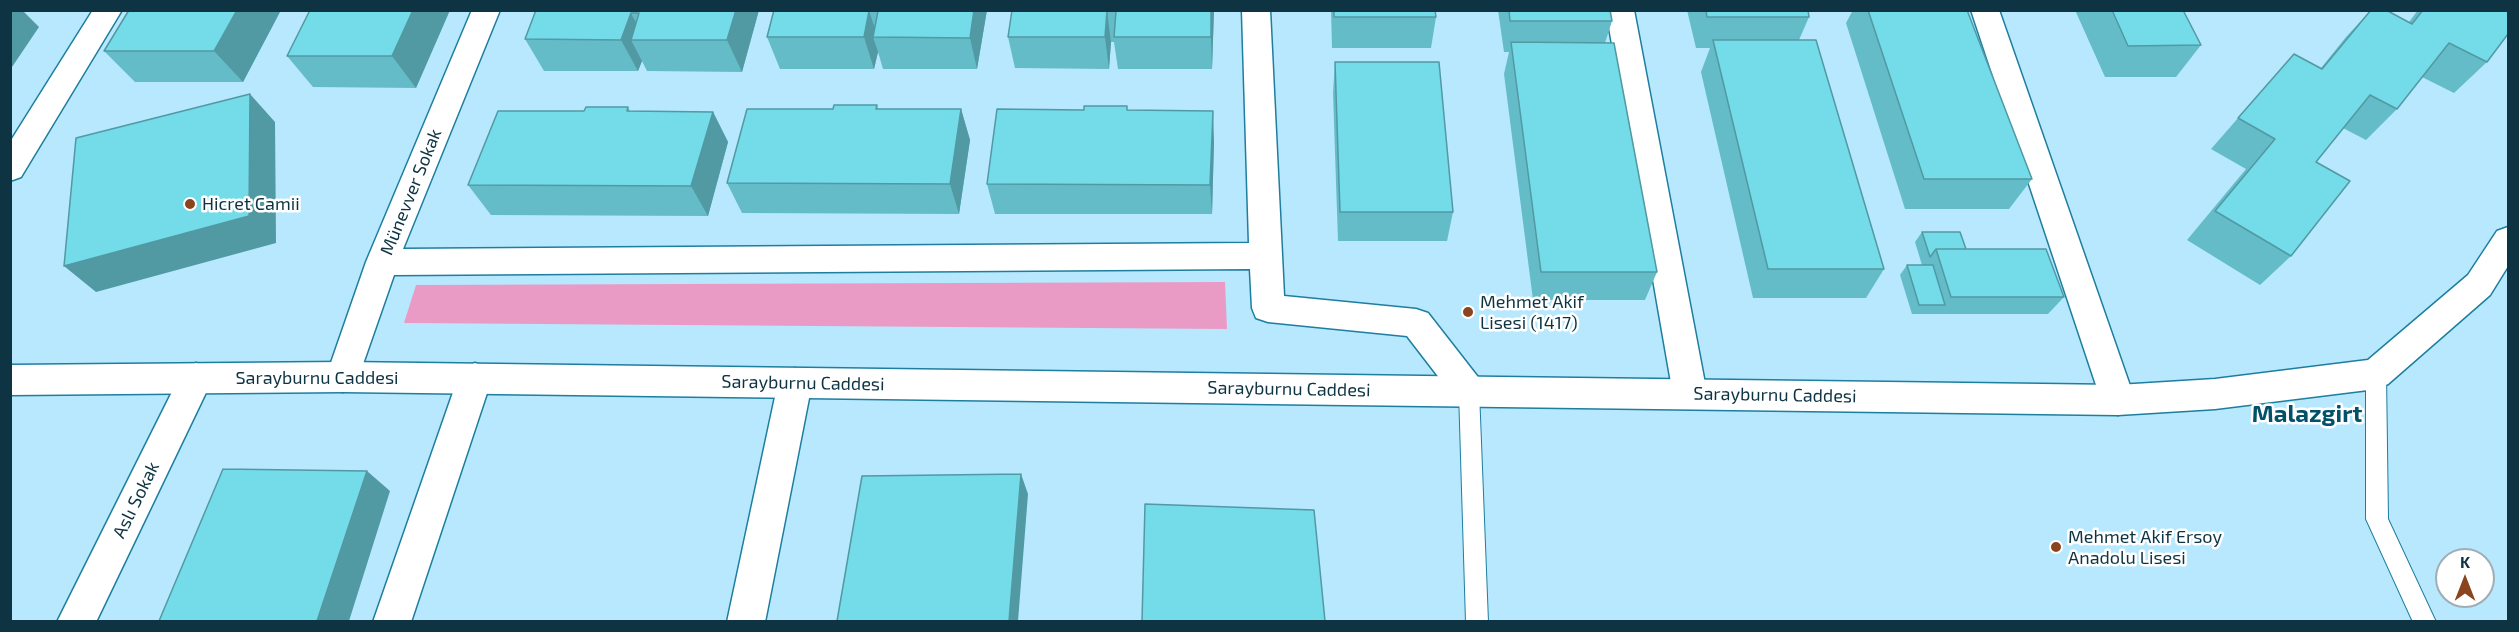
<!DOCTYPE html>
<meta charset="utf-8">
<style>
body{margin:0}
#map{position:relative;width:2519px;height:632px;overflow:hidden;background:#b7e8fe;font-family:"Exo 2",sans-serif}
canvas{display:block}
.frame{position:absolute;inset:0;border:12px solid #0e3443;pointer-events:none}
.north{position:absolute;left:2435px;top:548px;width:60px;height:60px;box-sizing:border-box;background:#fff;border:2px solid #9faeb4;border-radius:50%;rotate:0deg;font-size:16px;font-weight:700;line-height:24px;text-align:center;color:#0e3443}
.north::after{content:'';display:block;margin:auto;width:21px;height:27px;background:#8a441e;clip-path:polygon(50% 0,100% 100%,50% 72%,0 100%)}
</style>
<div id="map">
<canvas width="2519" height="632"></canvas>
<div class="frame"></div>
<div class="north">K</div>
</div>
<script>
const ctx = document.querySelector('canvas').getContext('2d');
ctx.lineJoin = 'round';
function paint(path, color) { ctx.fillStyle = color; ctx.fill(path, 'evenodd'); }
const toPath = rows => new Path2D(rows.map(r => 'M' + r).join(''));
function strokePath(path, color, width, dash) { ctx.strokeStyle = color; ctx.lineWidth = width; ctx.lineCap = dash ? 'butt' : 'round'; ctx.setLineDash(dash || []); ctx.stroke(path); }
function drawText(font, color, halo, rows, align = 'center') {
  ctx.font = font + ' "Exo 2",sans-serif'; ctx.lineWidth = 5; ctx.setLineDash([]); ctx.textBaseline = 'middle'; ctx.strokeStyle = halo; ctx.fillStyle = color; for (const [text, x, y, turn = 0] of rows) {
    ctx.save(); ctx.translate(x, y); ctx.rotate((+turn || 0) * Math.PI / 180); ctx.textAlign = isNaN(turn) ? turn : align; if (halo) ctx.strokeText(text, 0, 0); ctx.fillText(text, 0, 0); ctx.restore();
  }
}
const green = toPath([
 [1225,282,1227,329,404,323,416,285]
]);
const service = toPath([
 [2376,365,2383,368,2386,374,2388,519,2436,622,2413,622,2366,519,2366,374,2369,368,2376,365],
 [1469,382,1476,385,1479,391,1488,622,1466,622,1459,391,1462,385,1469,382]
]);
const minor = toPath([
 [93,10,122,10,21,177,10,181,10,142,93,10],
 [472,10,500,10,403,249,1249,243,1242,10,1270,10,1284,296,1416,309,1428,313,1481,381,1486,391,1481,401,1469,406,1457,401,1407,336,1268,322,1256,318,1252,308,1250,269,394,275,355,387,343,392,331,387,326,377,366,262,472,10],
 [1606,10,1634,10,1707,394,1702,405,1690,409,1678,405,1673,394,1606,10],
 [1971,10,1999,10,2135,400,2130,411,2118,415,2106,411,2101,400,1971,10],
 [196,363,208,368,213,378,96,622,57,622,184,368,196,363],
 [475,363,487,368,492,378,411,622,373,622,458,378,463,368,475,363],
 [795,368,807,373,812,383,765,622,727,622,778,383,783,373,795,368]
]);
const tertiary = toPath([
 [2508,227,2508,266,2490,295,2388,384,2376,389,2215,409,2118,415,343,392,10,395,10,365,343,362,2118,385,2215,379,2368,360,2468,275,2497,231,2508,227]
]);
const wall = toPath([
 [129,10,281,10,243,82,135,82,104,51],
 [310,10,450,10,416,88,313,87,287,56],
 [536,10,759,10,742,72,647,71,642,61,638,71,544,71,525,39],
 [774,10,987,10,977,69,883,69,878,52,874,69,780,69,767,37],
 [1012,10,1214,10,1212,69,1118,69,1114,42,1111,42,1109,69,1015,68,1008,37],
 [1331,10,1435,10,1436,17,1431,48,1332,48],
 [1498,10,1610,10,1612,21,1605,43,1657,272,1645,300,1533,300,1504,74,1509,52,1504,52],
 [1687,10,1808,10,1809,17,1799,40,1884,269,1866,298,1753,298,1701,72,1710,48,1696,48],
 [1853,10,1967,10,2032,179,2009,209,1905,209,1846,23],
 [2075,10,2183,10,2201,45,2176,77,2105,77],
 [2371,10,2409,22,2418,10,2508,10,2487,62,2454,93,2422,77,2397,109,2366,140,2343,128,2316,162,2291,256,2260,285,2187,240,2246,169,2211,149,2294,54,2321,68,2346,37],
 [1335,62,1453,212,1447,241,1338,241,1333,93],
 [877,105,878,109,961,109,970,140,959,214,742,213,727,183,833,109],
 [1127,106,1127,110,1214,141,1212,214,995,214,987,184,1084,110],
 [628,107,630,111,713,112,728,142,708,216,491,215,468,185,584,111],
 [1922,232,1966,249,2064,297,2048,314,1912,314,1900,275,1907,265,1922,265,1915,242]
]);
const shadedWall = toPath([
 [10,10,22,10,39,27,10,70],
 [237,10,281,10,243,82,214,51],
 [413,10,450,10,416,88,392,56],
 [736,10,759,10,742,72,727,40],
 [974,10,987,10,977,69,970,38],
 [1211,10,1214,10,1212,69,1211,37],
 [869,11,878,37,873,37,878,52,874,69,864,37],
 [1107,11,1111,42,1109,69,1105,37],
 [631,13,645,40,631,40,642,61,638,71,621,40],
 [250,94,275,122,276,243,96,292,64,266],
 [961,109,970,140,959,214,950,184],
 [1213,111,1214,141,1212,214,1210,185],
 [713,112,728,142,708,216,691,186],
 [367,471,390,491,349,621,317,621],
 [1021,474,1028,494,1018,621,1009,621]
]);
const building = toPath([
 [129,10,237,10,214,51,104,51,129,10],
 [310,10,413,10,392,56,287,56,310,10],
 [536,10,736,10,727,40,631,40,639,13,631,13,621,40,525,39,536,10],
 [774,10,974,10,970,38,873,37,878,11,869,11,864,37,767,37,774,10],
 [1012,10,1211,10,1211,37,1114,37,1116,11,1107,11,1105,37,1008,37,1012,10],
 [1334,10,1435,10,1436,17,1334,17,1334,10],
 [1509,10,1610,10,1612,21,1510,21,1509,10],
 [1706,10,1808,10,1809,17,1707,17,1706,10],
 [1868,10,1967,10,2032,179,1924,179,1868,10],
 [2112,10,2183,10,2201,45,2128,46,2112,10],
 [2371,10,2386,10,2412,24,2423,10,2508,10,2508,34,2487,62,2449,43,2397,109,2370,95,2316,162,2350,181,2291,256,2215,211,2275,139,2238,118,2294,54,2322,69,2371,10],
 [1713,40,1816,40,1884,269,1768,269,1713,40],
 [1511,42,1614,43,1657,272,1541,272,1511,42],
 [1335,62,1439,62,1453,212,1340,212,1335,62],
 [250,94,249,216,64,266,76,138,250,94],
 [834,105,877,105,876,109,961,109,950,184,727,183,747,109,833,109,834,105],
 [1084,106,1127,106,1127,110,1213,111,1210,185,987,184,997,109,1084,110,1084,106],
 [586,107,628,107,627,111,713,112,691,186,468,185,498,111,584,111,586,107],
 [1922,232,1960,232,1966,249,1936,249,1930,257,1922,232],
 [1936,249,2046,249,2064,297,1951,297,1936,249],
 [1907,265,1933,265,1945,305,1919,305,1907,265],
 [223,469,367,471,317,621,159,621,223,469],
 [1021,474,1009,621,837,621,862,476,1021,474],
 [1145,504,1314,510,1325,621,1142,621,1145,504]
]);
const markers = [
 [190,204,6,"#8a441e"],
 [1468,312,6,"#8a441e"],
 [2056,547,6,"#8a441e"]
];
const streetNames = [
 ["Münevver Sokak",411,192,-68],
 ["Sarayburnu Caddesi",317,378],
 ["Sarayburnu Caddesi",803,383,1],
 ["Sarayburnu Caddesi",1289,389,1],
 ["Sarayburnu Caddesi",1775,395,1],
 ["Aslı Sokak",136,500,-64]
];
const poiNames = [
 ["Hicret Camii",202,204],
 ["Mehmet Akif",1480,302],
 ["Lisesi (1417)",1480,323],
 ["Mehmet Akif Ersoy",2068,537],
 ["Anadolu Lisesi",2068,558]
];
const districtNames = [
 ["Malazgirt",2307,414]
];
paint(green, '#e99bc5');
strokePath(service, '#1d7e9f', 2);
strokePath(minor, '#1d7e9f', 3);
strokePath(tertiary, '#1d7e9f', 3);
paint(service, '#fff');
paint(minor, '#fff');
paint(tertiary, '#fff');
paint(wall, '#64bcc8');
paint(shadedWall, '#5199a3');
paint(building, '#74dbe9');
strokePath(building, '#5199a3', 1.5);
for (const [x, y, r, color] of markers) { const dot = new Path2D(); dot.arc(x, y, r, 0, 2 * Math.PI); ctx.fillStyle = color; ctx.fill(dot); strokePath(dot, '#fff', 2); }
drawText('18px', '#0e3443', '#fff', streetNames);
drawText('18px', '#0e3443', '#fff', poiNames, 'left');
drawText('bold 24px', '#005169', '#fff', districtNames);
</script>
